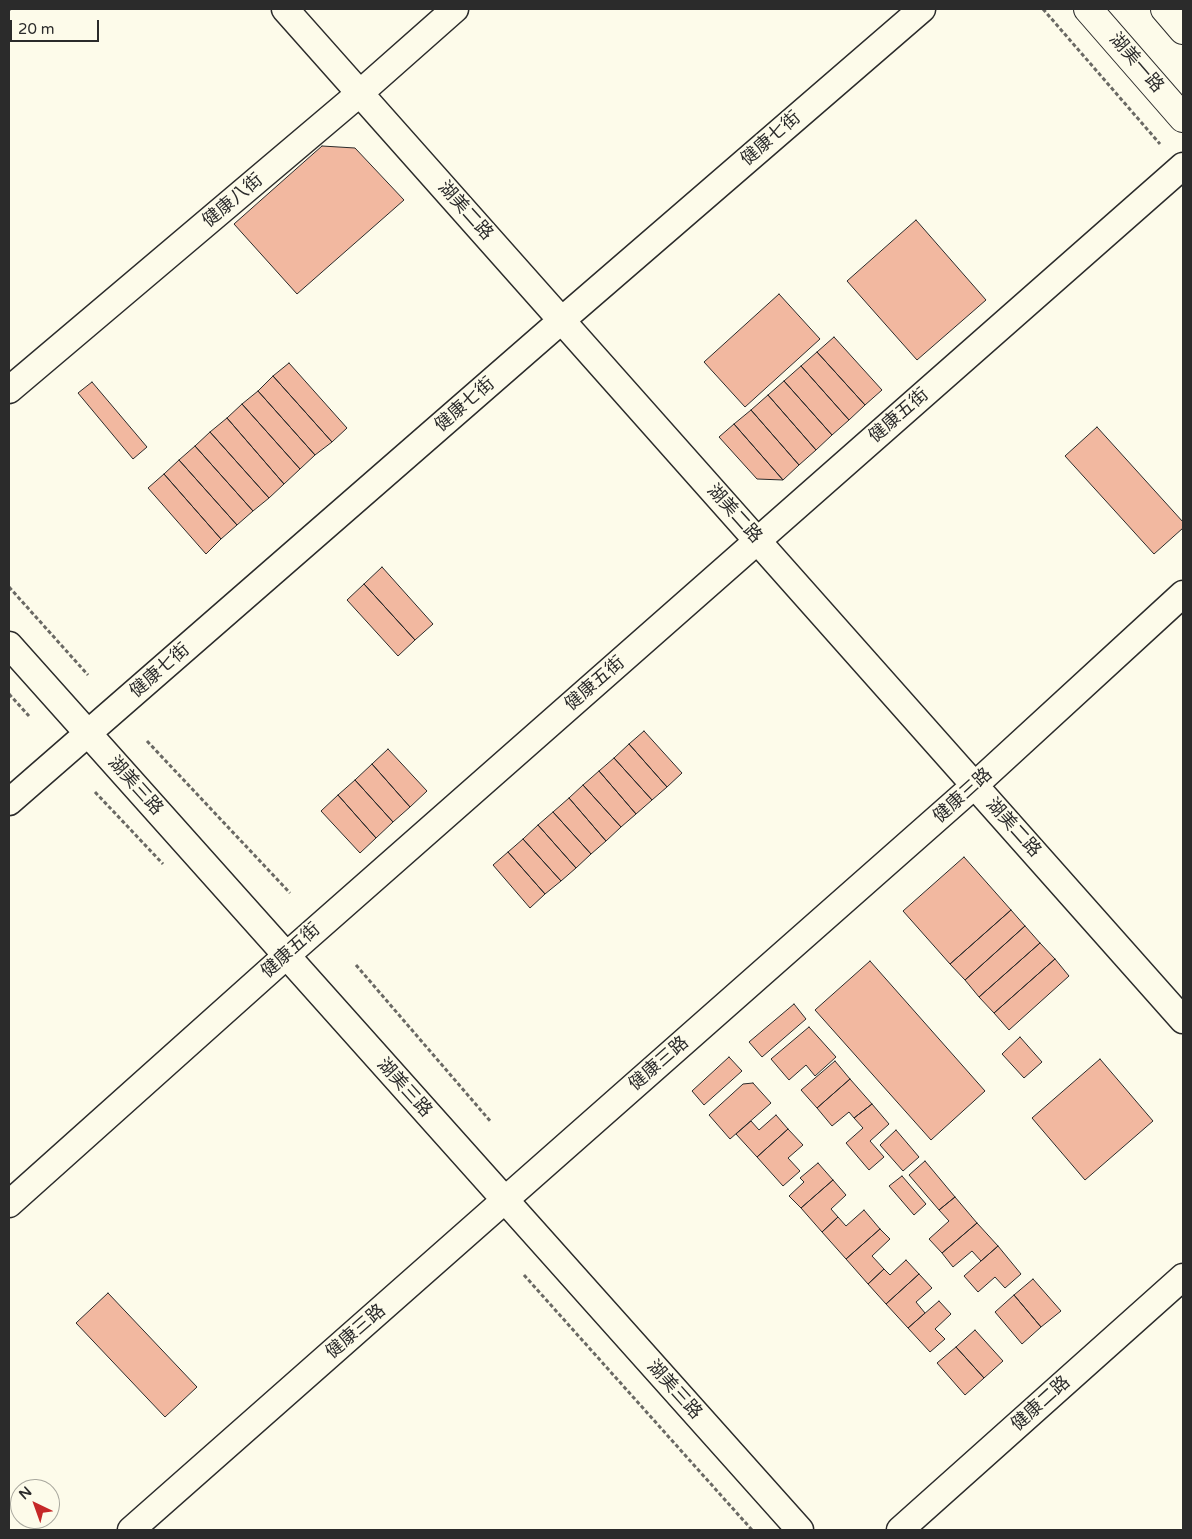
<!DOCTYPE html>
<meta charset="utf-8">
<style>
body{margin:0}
#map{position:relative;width:1192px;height:1539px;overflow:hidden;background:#fdfbea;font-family:"Varela Round",sans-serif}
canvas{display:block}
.frame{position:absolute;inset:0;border:10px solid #2b2b2b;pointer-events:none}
.north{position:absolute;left:10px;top:1479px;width:50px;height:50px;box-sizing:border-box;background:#fdfbea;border:1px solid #a9a89e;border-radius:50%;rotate:318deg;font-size:14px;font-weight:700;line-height:20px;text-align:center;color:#2b2b2b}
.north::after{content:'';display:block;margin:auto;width:18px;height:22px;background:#c62828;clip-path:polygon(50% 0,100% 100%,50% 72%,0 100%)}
.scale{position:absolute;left:10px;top:20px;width:89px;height:22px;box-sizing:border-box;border:2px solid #2b2b2b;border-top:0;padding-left:6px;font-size:15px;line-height:18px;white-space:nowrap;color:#2b2b2b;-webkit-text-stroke:4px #fdfbea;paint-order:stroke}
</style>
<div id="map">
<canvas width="1192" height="1539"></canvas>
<div class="frame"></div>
<div class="north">N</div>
<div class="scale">20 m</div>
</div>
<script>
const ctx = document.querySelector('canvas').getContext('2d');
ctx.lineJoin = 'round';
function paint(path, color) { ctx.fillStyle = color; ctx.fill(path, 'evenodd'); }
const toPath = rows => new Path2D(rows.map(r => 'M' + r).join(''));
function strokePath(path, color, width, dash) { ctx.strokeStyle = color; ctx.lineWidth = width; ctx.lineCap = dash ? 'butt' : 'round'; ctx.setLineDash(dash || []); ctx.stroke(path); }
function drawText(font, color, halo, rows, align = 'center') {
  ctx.font = font + ' "Varela Round","Noto Sans TC",sans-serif'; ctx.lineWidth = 4; ctx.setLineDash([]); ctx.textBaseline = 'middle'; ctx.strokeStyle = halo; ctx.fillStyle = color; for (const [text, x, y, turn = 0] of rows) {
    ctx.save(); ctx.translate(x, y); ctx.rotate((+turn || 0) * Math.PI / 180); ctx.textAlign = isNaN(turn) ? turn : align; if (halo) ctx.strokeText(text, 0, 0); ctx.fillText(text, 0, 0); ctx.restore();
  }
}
const building = toPath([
 [322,146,355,148,404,200,297,294,234,224,322,146],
 [916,220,986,300,917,360,847,281,916,220],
 [779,294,820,339,745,407,704,362,779,294],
 [834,337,882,390,865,405,817,352,834,337],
 [817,352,865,405,849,420,801,366,817,352],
 [289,363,347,428,332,442,273,376,289,363],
 [801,366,849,420,832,435,784,381,801,366],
 [273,376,332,442,315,455,258,391,273,376],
 [784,381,832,435,816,450,768,395,784,381],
 [92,382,147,447,133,459,78,393,92,382],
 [258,391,315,455,300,469,242,404,258,391],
 [768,395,816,450,799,465,751,410,768,395],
 [242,404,300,469,284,484,227,418,242,404],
 [751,410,799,465,783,480,734,424,751,410],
 [227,418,284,484,269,498,210,432,227,418],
 [734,424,783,480,757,479,719,437,734,424],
 [1097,427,1183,522,1183,528,1154,554,1065,456,1097,427],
 [210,432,269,498,253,511,195,446,210,432],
 [195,446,253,511,237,525,179,460,195,446],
 [179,460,237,525,221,539,164,474,179,460],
 [164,474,221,539,206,554,148,488,164,474],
 [382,567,433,624,415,640,364,584,382,567],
 [364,584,415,640,398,656,347,600,364,584],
 [644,731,682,773,667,787,629,744,644,731],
 [629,744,667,787,652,800,614,758,629,744],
 [388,749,427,791,410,807,372,764,388,749],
 [614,758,652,800,636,814,599,771,614,758],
 [372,764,410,807,393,822,355,780,372,764],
 [599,771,636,814,621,827,583,785,599,771],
 [355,780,393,822,376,838,338,795,355,780],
 [583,785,621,827,606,841,569,798,583,785],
 [338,795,376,838,360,853,321,811,338,795],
 [569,798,606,841,591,854,553,812,569,798],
 [553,812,591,854,576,868,538,825,553,812],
 [538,825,576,868,561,881,523,839,538,825],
 [523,839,561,881,545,894,508,852,523,839],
 [508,852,545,894,530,908,493,865,508,852],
 [964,857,1011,910,950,964,903,911,964,857],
 [1011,910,1025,926,965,980,950,964,1011,910],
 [1025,926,1040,943,979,997,965,980,1025,926],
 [1040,943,1055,959,994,1013,979,997,1040,943],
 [1055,959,1069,976,1009,1030,994,1013,1055,959],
 [870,961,985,1091,931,1140,815,1010,870,961],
 [794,1004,806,1019,762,1057,749,1042,794,1004],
 [809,1027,836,1057,815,1076,806,1065,789,1080,771,1059,809,1027],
 [1020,1037,1042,1062,1024,1078,1002,1054,1020,1037],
 [729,1057,742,1071,704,1105,692,1091,729,1057],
 [1100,1059,1153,1121,1085,1180,1032,1118,1100,1059],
 [835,1061,850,1079,817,1108,801,1090,835,1061],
 [850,1079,872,1104,854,1118,849,1112,832,1126,817,1108,850,1079],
 [753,1083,771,1103,730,1139,709,1115,743,1084,753,1083],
 [872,1104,889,1124,870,1141,884,1157,869,1170,846,1143,863,1128,854,1118,872,1104],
 [776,1115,788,1129,757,1157,736,1134,751,1121,759,1130,776,1115],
 [788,1129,803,1145,788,1158,800,1171,783,1186,757,1157,788,1129],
 [896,1130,919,1157,903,1171,880,1145,896,1130],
 [925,1161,955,1197,939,1210,909,1175,925,1161],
 [818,1163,833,1180,801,1208,789,1196,804,1182,800,1178,818,1163],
 [902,1176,926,1204,914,1215,889,1186,902,1176],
 [833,1180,846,1195,831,1209,838,1217,822,1232,801,1208,833,1180],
 [955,1197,977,1223,942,1253,929,1239,949,1221,939,1210,955,1197],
 [864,1210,880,1229,846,1259,822,1232,838,1217,846,1226,864,1210],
 [977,1223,998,1246,981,1261,972,1251,953,1267,942,1253,977,1223],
 [880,1229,890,1239,872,1256,884,1269,868,1284,846,1259,880,1229],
 [998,1246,1021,1274,1005,1288,995,1277,978,1292,964,1276,998,1246],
 [906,1260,919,1274,886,1304,868,1284,884,1269,890,1275,906,1260],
 [919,1274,932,1288,916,1302,925,1313,908,1328,886,1304,919,1274],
 [1033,1279,1061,1311,1041,1327,1014,1295,1033,1279],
 [108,1293,197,1387,165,1417,76,1323,108,1293],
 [1014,1295,1041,1327,1022,1344,995,1312,1014,1295],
 [939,1301,951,1314,935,1329,945,1339,930,1352,908,1328,939,1301],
 [975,1330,1003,1361,984,1378,956,1347,975,1330],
 [956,1347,984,1378,965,1395,937,1363,956,1347]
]);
const path = toPath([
 [1043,9,1160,144],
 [9,10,10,9],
 [9,587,88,675],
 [9,694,29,716],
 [147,741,290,893],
 [95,792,163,864],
 [356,965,491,1122],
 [524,1275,752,1530]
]);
const minor = toPath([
 [285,9,1183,1020],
 [9,390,360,93,455,9],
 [9,645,800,1530],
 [9,802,562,320,922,9],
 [9,1204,286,956,1183,166],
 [131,1530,975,785,1183,594],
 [900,1530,1183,1277]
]);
const tertiary = toPath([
 [1088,9,1183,118],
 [1165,9,1183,30]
]);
const streetNames = [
 ["湖美一路",1136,63,49],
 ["健康七街",771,139,-41],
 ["健康八街",233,201,-40],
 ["湖美二路",465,211,48],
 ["健康七街",465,405,-41],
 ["健康五街",899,416,-41],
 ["湖美二路",734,514,48],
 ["健康七街",160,671,-41],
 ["健康五街",595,684,-41],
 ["湖美三路",135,786,48],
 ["健康三路",963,796,-42],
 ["湖美二路",1013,828,48],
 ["健康五街",291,951,-42],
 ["健康三路",659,1064,-41],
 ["湖美三路",404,1088,48],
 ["健康三路",356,1332,-41],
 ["湖美三路",674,1390,48],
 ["健康二路",1041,1404,-42]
];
paint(building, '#f2b8a0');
strokePath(building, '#2b2b2b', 1);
strokePath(minor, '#2b2b2b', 29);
strokePath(tertiary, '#2b2b2b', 30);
strokePath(path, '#6a6964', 3, [4, 2.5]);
strokePath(minor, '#fdfbea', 26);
strokePath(tertiary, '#fdfbea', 28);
drawText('18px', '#2b2b2b', '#fdfbea', streetNames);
</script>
